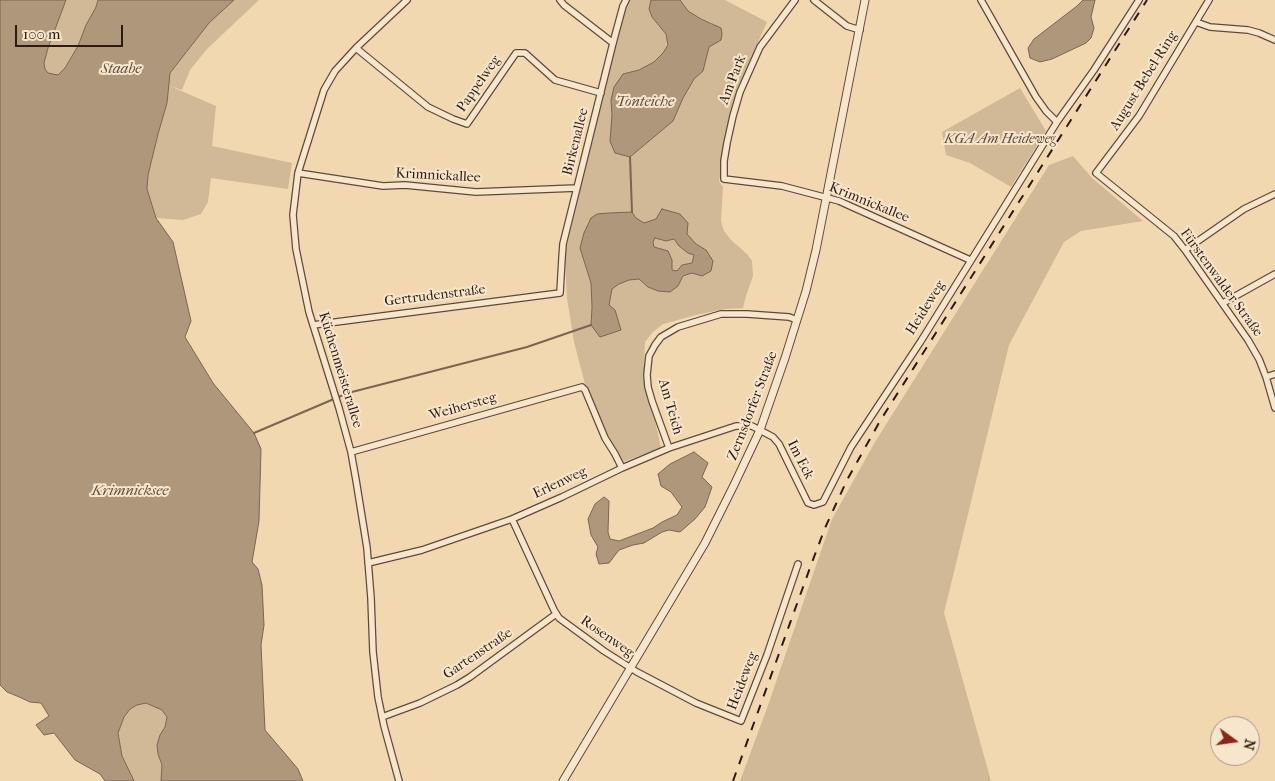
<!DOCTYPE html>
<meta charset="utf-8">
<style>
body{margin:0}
#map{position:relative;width:1275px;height:781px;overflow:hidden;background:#f2d8b1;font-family:"IM FELL French Canon",serif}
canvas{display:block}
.north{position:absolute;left:1210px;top:716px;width:50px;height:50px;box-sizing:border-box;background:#f7e6cc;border:1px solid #a79482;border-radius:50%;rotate:104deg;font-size:14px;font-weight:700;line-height:20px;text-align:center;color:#2e1a12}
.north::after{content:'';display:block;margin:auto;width:18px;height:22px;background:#8f2418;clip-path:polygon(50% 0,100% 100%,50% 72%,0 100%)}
.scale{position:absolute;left:15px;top:25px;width:108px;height:22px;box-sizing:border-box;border:2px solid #2e1a12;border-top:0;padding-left:6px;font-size:15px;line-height:18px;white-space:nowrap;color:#2e1a12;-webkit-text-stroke:4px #f7e6cc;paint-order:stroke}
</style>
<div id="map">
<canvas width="1275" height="781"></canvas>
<div class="north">N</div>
<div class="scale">100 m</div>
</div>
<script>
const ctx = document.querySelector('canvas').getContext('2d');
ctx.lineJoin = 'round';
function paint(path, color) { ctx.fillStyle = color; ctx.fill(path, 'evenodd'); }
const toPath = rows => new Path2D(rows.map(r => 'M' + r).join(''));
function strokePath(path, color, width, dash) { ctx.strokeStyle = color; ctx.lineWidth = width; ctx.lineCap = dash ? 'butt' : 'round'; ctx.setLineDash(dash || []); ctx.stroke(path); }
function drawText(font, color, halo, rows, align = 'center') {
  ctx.font = font + ' "IM FELL French Canon",serif'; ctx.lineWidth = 4; ctx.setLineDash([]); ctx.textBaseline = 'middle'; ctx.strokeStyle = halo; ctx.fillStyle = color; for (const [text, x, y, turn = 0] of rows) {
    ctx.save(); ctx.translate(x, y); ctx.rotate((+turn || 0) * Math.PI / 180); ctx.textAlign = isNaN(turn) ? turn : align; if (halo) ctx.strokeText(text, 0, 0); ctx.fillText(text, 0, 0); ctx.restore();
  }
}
const green = toPath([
 [66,0,98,0,96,7,86,25,78,46,65,68,58,75,53,75,48,73,45,69,44,63,48,48],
 [234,0,259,0,207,49,190,70,182,90,170,86,216,106,212,146,292,163,288,189,211,178,208,202,201,214,183,220,156,218,147,189,148,175,158,134,167,103,170,73,209,23],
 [630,0,651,0,649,10,652,17,666,34,668,45,663,53,654,62,639,70,623,74,611,100,612,115,630,157,673,121,683,98,694,79,703,71,709,47,712,23,701,19,688,11,680,0,725,0,767,22,738,87,719,181,723,187,721,221,724,231,731,240,747,254,752,261,753,276,746,296,743,308,725,309,696,315,663,324,653,332,645,342,644,364,647,383,661,448,620,463,586,388,574,342,567,298,565,253,615,48,626,8],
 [632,212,636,218,643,223,656,219,687,234,696,244,706,250,692,273,683,277,678,286,658,291,648,287,639,279,629,280,619,284,612,289,609,305,591,325,592,307,591,283,580,248],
 [1020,88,1046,131,1011,187,970,163,946,155,942,132],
 [1073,156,1092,178,1143,221,1081,231,1064,242,1009,345,944,613,991,781,740,781,766,711,832,519,875,442,1049,165],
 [655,238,666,241,674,239,679,246,694,255,692,263,682,265,677,271,672,270,672,260,654,247,653,242],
 [146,703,162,710,167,717,165,727,160,735,158,754,162,765,161,781,134,781,122,756,118,733,124,717,130,709,137,705]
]);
const water = toPath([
 [0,0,66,0,48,48,44,63,45,69,48,73,58,75,65,68,78,46,86,25,96,7,98,0,234,0,209,23,170,73,167,103,158,134,148,175,147,189,156,218,173,242,191,321,185,337,213,383,254,433,261,449,259,521,252,562,258,569,262,585,264,625,261,645,265,730,298,769,303,781,161,781,162,765,158,754,157,745,160,735,165,727,167,717,162,710,146,703,137,705,130,709,124,717,118,733,122,756,134,781,105,781,100,774,75,760,54,733,44,735,36,725,49,716,41,703,30,702,17,696,7,692,0,685,0,0],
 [651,0,680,0,688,11,701,19,721,28,722,34,721,40,709,47,703,71,694,79,683,98,673,121,630,157,615,153,610,141,612,115,611,100,614,87,623,74,639,70,654,62,663,53,668,45,666,34,652,17,649,9,651,0],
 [1083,0,1095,0,1091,17,1094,28,1091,38,1086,43,1052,59,1040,62,1030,58,1028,48,1034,39,1077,6,1083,0],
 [662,209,680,214,688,223,687,234,696,244,706,250,713,261,711,271,702,276,692,273,683,276,678,286,670,292,658,291,648,287,639,279,629,280,619,284,612,289,609,305,615,310,621,330,600,337,591,325,592,307,591,283,580,248,584,233,591,218,597,214,609,213,632,212,636,218,644,223,656,219,662,209],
 [655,238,666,241,674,239,679,246,688,253,694,255,692,263,682,265,677,271,672,270,672,260,668,251,654,247,653,242,655,238],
 [694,452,708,463,702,477,712,487,705,507,695,519,680,532,669,530,662,532,644,543,633,545,619,550,609,563,599,564,596,554,598,547,591,535,588,519,595,504,604,497,609,501,608,532,610,539,619,541,653,528,662,522,677,515,682,507,671,492,661,486,658,474,670,464,694,452]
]);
const stream = toPath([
 [630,157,632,212],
 [254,433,348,393,527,347,591,325]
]);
const minor = toPath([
 [560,0,564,5,613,43],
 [795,0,760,47,740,92,733,116,727,143,724,161,724,179,782,186,839,201,970,260],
 [814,0,847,26,860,30],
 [981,0,1036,97,1046,111,1057,122],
 [1209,0,1139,116,1096,173,1174,236,1185,250,1248,340,1259,359,1266,377,1275,408],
 [1196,22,1210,27,1248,30,1259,33,1275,40],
 [356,48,428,107,453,119,467,124,516,53,525,53,555,80,601,93],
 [298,173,383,186,405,185,476,192,577,188],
 [1185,250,1244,209,1275,194],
 [1223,303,1275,274],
 [313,325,560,293,562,258,563,244,613,43,623,6,626,0],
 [1266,377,1275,374],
 [669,448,652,401,648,387,647,375,649,356,655,345,661,337,678,327,721,314,747,314,789,317,797,320],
 [351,452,582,387,585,390,605,438,615,454,622,468],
 [512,519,554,610,559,618,604,651,637,672,696,703,741,721,767,655,798,564],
 [368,563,422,550,512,519,562,497,622,468,669,448,736,426,752,426,773,437,779,444,808,503,814,505,823,502,851,447,921,341,1057,122,1094,70,1139,0],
 [382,717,420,703,457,685,470,677,556,614],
 [399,781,384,726,378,697,373,652,371,598,367,548,356,480,351,452,339,408,309,312,296,249,293,215,298,173,324,90,335,71,356,48,407,0]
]);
const tertiary = toPath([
 [563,781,705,543,734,485,760,430,785,358,806,291,816,250,865,0]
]);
const rail = toPath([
 [733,781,811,565,825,528,847,480,880,421,1147,0]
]);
const streetNames = [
 ["Am Park",733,80,-69],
 ["August-Bebel-Ring",1144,81,-58],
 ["Pappelweg",479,84,-55],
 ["Birkenallee",576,142,-76],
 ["Krimnickallee",438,176,3],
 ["Krimnickallee",869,203,22],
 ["Fürstenwalder Straße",1221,283,54],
 ["Gertrudenstraße",435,296,-7],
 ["Heideweg",926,308,-58],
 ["Küchenmeisterallee",340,370,73],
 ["Zernsdorfer Straße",753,406,-69],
 ["Weihersteg",463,407,-16],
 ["Am Teich",670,407,74],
 ["Im Eck",800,460,63],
 ["Erlenweg",560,483,-25],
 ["Rosenweg",607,637,35],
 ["Gartenstraße",478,654,-34],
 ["Heideweg",743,681,-69]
];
const parkNames = [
 ["KGA Am Heideweg",1000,140]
];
const waterNames = [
 ["Staabe",121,69],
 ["Tonteiche",645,102],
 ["Krimnicksee",130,491]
];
paint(green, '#d1b896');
paint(water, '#af977b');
strokePath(water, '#7b6551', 1);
strokePath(stream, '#7b6551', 2);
strokePath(minor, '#5f4a3a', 8);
strokePath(tertiary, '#5f4a3a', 9);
strokePath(minor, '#f7e6cc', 5.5);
strokePath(tertiary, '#f7e6cc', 7);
strokePath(rail, '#2e1a12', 2, [9, 9]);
drawText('14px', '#2e1a12', '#f7e6cc', streetNames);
drawText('italic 14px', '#5f493a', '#f7e6cc', parkNames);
drawText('italic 15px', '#624c3c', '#f7e6cc', waterNames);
</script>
